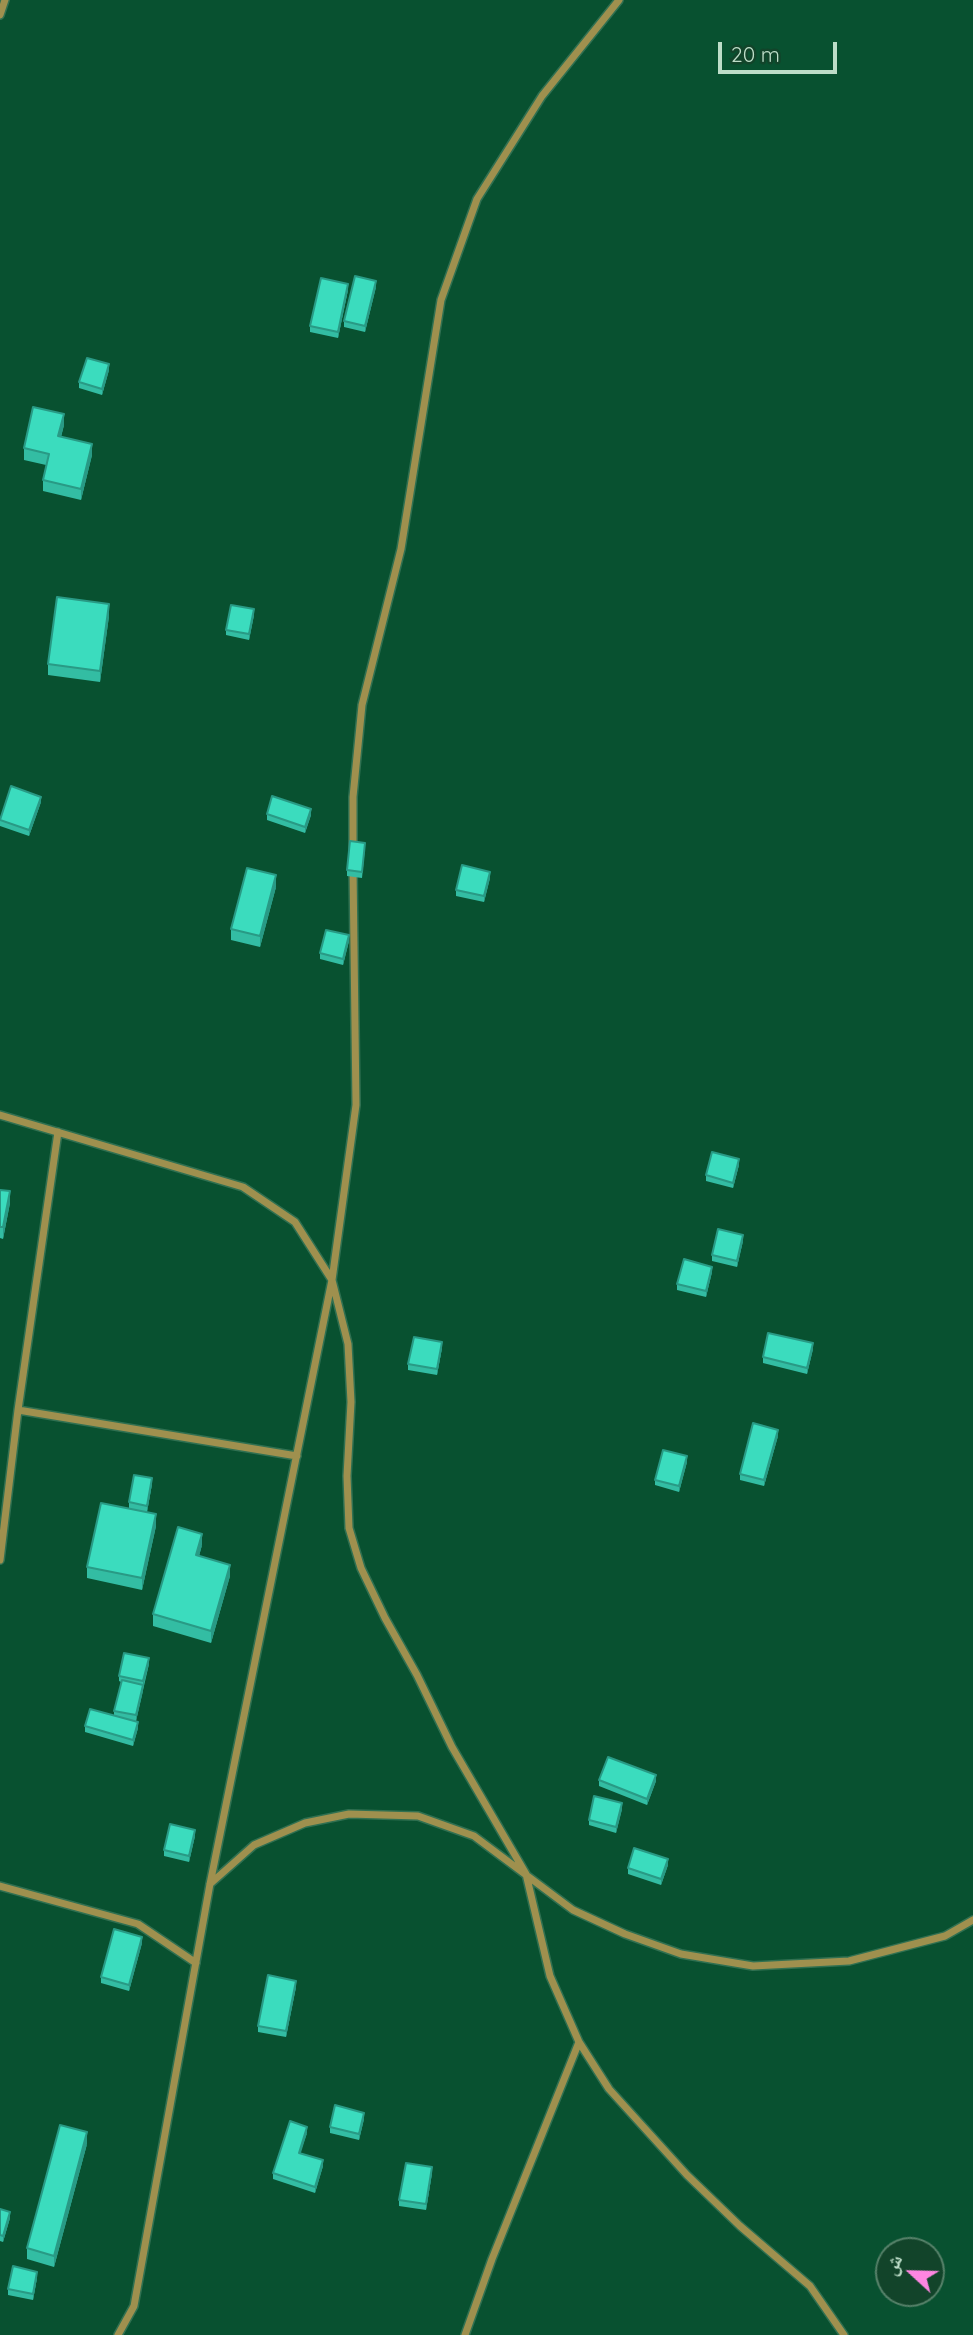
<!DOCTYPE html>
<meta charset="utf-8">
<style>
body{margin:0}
#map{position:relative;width:973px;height:2335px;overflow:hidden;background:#085130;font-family:Quicksand,"Noto Naskh Arabic",sans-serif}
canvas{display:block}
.north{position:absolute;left:875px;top:2237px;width:70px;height:70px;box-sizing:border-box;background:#12442a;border:2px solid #568169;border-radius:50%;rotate:292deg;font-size:19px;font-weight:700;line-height:28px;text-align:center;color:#bdddc8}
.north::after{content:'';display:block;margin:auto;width:24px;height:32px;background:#fe86e1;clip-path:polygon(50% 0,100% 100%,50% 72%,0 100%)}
.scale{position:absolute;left:718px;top:42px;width:119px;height:32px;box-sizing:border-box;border:4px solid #bdddc8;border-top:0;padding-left:9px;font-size:21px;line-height:24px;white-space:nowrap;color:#bdddc8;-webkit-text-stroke:5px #12442a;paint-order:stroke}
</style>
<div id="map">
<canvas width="973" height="2335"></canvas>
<div class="north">ش</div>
<div class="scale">20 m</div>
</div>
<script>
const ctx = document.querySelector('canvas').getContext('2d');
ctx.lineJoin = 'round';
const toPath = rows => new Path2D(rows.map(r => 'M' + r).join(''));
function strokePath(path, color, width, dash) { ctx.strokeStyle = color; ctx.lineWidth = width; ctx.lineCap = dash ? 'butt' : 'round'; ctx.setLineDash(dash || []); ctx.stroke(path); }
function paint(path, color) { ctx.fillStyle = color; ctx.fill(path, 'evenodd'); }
const street = toPath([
 [0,15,5,0],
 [353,849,353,797,362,705,401,549,441,300,477,199,542,96,619,0],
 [0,1115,243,1187,295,1222,332,1280,348,1344,351,1402,347,1476,349,1528,361,1568,385,1618,417,1675,452,1747,526,1874,550,1976,579,2042,609,2089,687,2175,740,2226,810,2286,844,2335],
 [18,1410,297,1456],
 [0,1560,18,1410,58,1132],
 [210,1884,254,1845,305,1823,349,1814,418,1816,474,1836,573,1910,625,1934,681,1954,753,1966,849,1961,945,1936,973,1920],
 [0,1886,138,1924,196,1963],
 [118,2335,134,2306,210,1884,332,1280,356,1105,353,868],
 [465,2335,492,2259,579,2042]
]);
const wall = toPath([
 [376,287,365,332,344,327,344,321],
 [348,290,338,338,310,332,310,326],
 [109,370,102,395,79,388,79,382],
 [64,425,61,437,92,455,81,500,43,491,43,480,46,465,24,460,24,448],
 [254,615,249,640,226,635,226,630],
 [109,616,100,682,48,675,48,664],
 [41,802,29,836,0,826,0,819],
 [267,814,311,815,305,833,267,820],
 [365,848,362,878,347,876,347,870],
 [490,878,484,902,456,896,456,890],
 [276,887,260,947,231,940,231,929],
 [349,941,343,965,320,959,320,953],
 [739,1165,733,1188,706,1181,706,1175],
 [0,1190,10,1203,3,1239,0,1238],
 [743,1241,737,1267,712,1261,712,1255],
 [712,1272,706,1297,677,1290,677,1284],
 [442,1348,437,1375,408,1370,408,1364],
 [813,1349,807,1374,763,1363,763,1357],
 [778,1436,764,1486,740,1480,740,1474],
 [687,1462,679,1492,655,1485,655,1480],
 [152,1484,147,1512,156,1526,142,1590,87,1578,87,1567,129,1508,129,1502],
 [202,1545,199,1556,230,1576,211,1643,153,1626,153,1614],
 [149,1664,136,1721,138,1728,133,1746,85,1732,85,1726,114,1716,114,1711,121,1682,119,1681,119,1676],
 [599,1780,656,1781,647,1805,599,1786],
 [622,1809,616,1833,589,1825,589,1820],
 [195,1836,189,1862,164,1856,164,1850],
 [668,1865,661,1885,628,1874,628,1868],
 [142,1943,129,1991,101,1983,101,1977],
 [296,1987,286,2037,258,2032,258,2026],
 [364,2119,359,2140,330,2133,330,2127],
 [307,2133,300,2153,323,2166,315,2193,273,2179,273,2173],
 [87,2144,54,2267,27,2259,27,2248],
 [432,2173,426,2210,399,2206,399,2200],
 [0,2209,10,2218,3,2242,0,2241],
 [37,2278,33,2300,8,2295,8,2289]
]);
const shadedWall = toPath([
 [376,281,376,287,365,332,365,326],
 [348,284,348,290,338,338,338,332],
 [109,364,109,370,102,395,102,389],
 [64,414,64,425,58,448,58,436],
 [92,444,92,455,81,500,81,489],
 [109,604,109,616,100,682,100,671],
 [254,609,254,615,249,640,249,634],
 [41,797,41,802,29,836,29,830],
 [311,809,311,815,305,833,305,827],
 [490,872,490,878,484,902,484,896],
 [276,875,276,887,260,947,260,936],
 [349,935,349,941,343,965,343,959],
 [739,1159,739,1165,733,1188,733,1183],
 [10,1191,10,1203,3,1239,3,1227],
 [743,1235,743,1241,737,1267,737,1261],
 [712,1267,712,1272,706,1297,706,1291],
 [442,1342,442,1348,437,1375,437,1369],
 [813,1343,813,1349,807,1374,807,1368],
 [778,1430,778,1436,764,1486,764,1480],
 [687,1456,687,1462,679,1492,679,1486],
 [152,1478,152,1484,147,1512,147,1506],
 [156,1514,156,1526,142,1590,142,1578],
 [202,1534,202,1545,196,1567,196,1555],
 [230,1565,230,1576,211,1643,211,1631],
 [149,1658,149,1664,143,1687,143,1681],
 [143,1685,143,1691,136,1721,136,1715],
 [138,1722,138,1728,133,1746,133,1740],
 [656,1775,656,1781,647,1805,647,1799],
 [622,1803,622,1809,616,1833,616,1827],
 [195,1830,195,1836,189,1862,189,1856],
 [668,1859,668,1865,661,1885,661,1879],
 [142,1937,142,1943,129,1991,129,1985],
 [296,1981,296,1987,286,2037,286,2031],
 [364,2113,364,2119,359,2140,359,2134],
 [307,2127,307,2133,299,2159,299,2153],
 [87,2132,87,2144,54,2267,54,2256],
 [323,2160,323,2166,315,2193,315,2187],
 [432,2167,432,2173,426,2210,426,2204],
 [10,2212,10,2218,3,2242,3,2236],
 [37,2272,37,2278,33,2300,33,2294]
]);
const building = toPath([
 [355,276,376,281,365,326,344,321,355,276],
 [321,278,348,284,338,332,310,326,321,278],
 [87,358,109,364,102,389,79,382,87,358],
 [33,407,64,414,58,436,92,444,81,489,43,480,49,454,24,448,33,407],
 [57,597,109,604,100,671,48,664,57,597],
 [231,605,254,609,249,634,226,630,231,605],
 [11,786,41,797,29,830,0,820,11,786],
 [272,796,311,809,305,827,267,814,272,796],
 [350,841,365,843,362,872,347,870,350,841],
 [462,865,490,872,484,896,456,890,462,865],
 [247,868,276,875,260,936,231,929,247,868],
 [326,930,349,935,343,959,320,953,326,930],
 [712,1152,739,1159,733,1183,706,1175,712,1152],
 [0,1190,10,1191,3,1227,0,1227,0,1190],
 [718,1229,743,1235,737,1261,712,1255,718,1229],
 [684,1259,712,1267,706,1291,677,1284,684,1259],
 [768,1333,813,1343,807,1368,763,1357,768,1333],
 [414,1337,442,1342,437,1369,408,1364,414,1337],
 [753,1423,778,1430,764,1480,740,1474,753,1423],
 [663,1450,687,1456,679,1486,655,1480,663,1450],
 [134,1475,152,1478,147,1506,129,1502,134,1475],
 [101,1503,156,1514,142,1578,87,1567,101,1503],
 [178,1527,202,1534,196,1555,230,1565,211,1631,153,1614,178,1527],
 [124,1653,149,1658,143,1681,119,1676,124,1653],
 [122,1680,143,1685,136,1715,114,1711,122,1680],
 [90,1709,138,1722,133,1740,85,1726,90,1709],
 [608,1757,656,1775,647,1799,599,1780,608,1757],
 [594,1796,622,1803,616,1827,589,1820,594,1796],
 [170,1824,195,1830,189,1856,164,1850,170,1824],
 [634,1848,668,1859,661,1879,628,1868,634,1848],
 [114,1929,142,1937,129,1985,101,1977,114,1929],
 [268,1975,296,1981,286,2031,258,2026,268,1975],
 [335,2105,364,2113,359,2134,330,2127,335,2105],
 [290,2121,307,2127,299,2153,323,2160,315,2187,273,2173,290,2121],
 [60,2125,87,2132,54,2256,27,2248,60,2125],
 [406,2163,432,2167,426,2204,399,2200,406,2163],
 [0,2209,10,2212,3,2236,0,2235,0,2209],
 [13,2266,37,2272,33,2294,8,2289,13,2266]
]);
strokePath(street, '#307051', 10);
strokePath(street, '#9f904e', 7);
paint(wall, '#33bda3');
paint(shadedWall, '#299a85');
paint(building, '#3bdcbe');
strokePath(building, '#299a85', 2);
</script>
